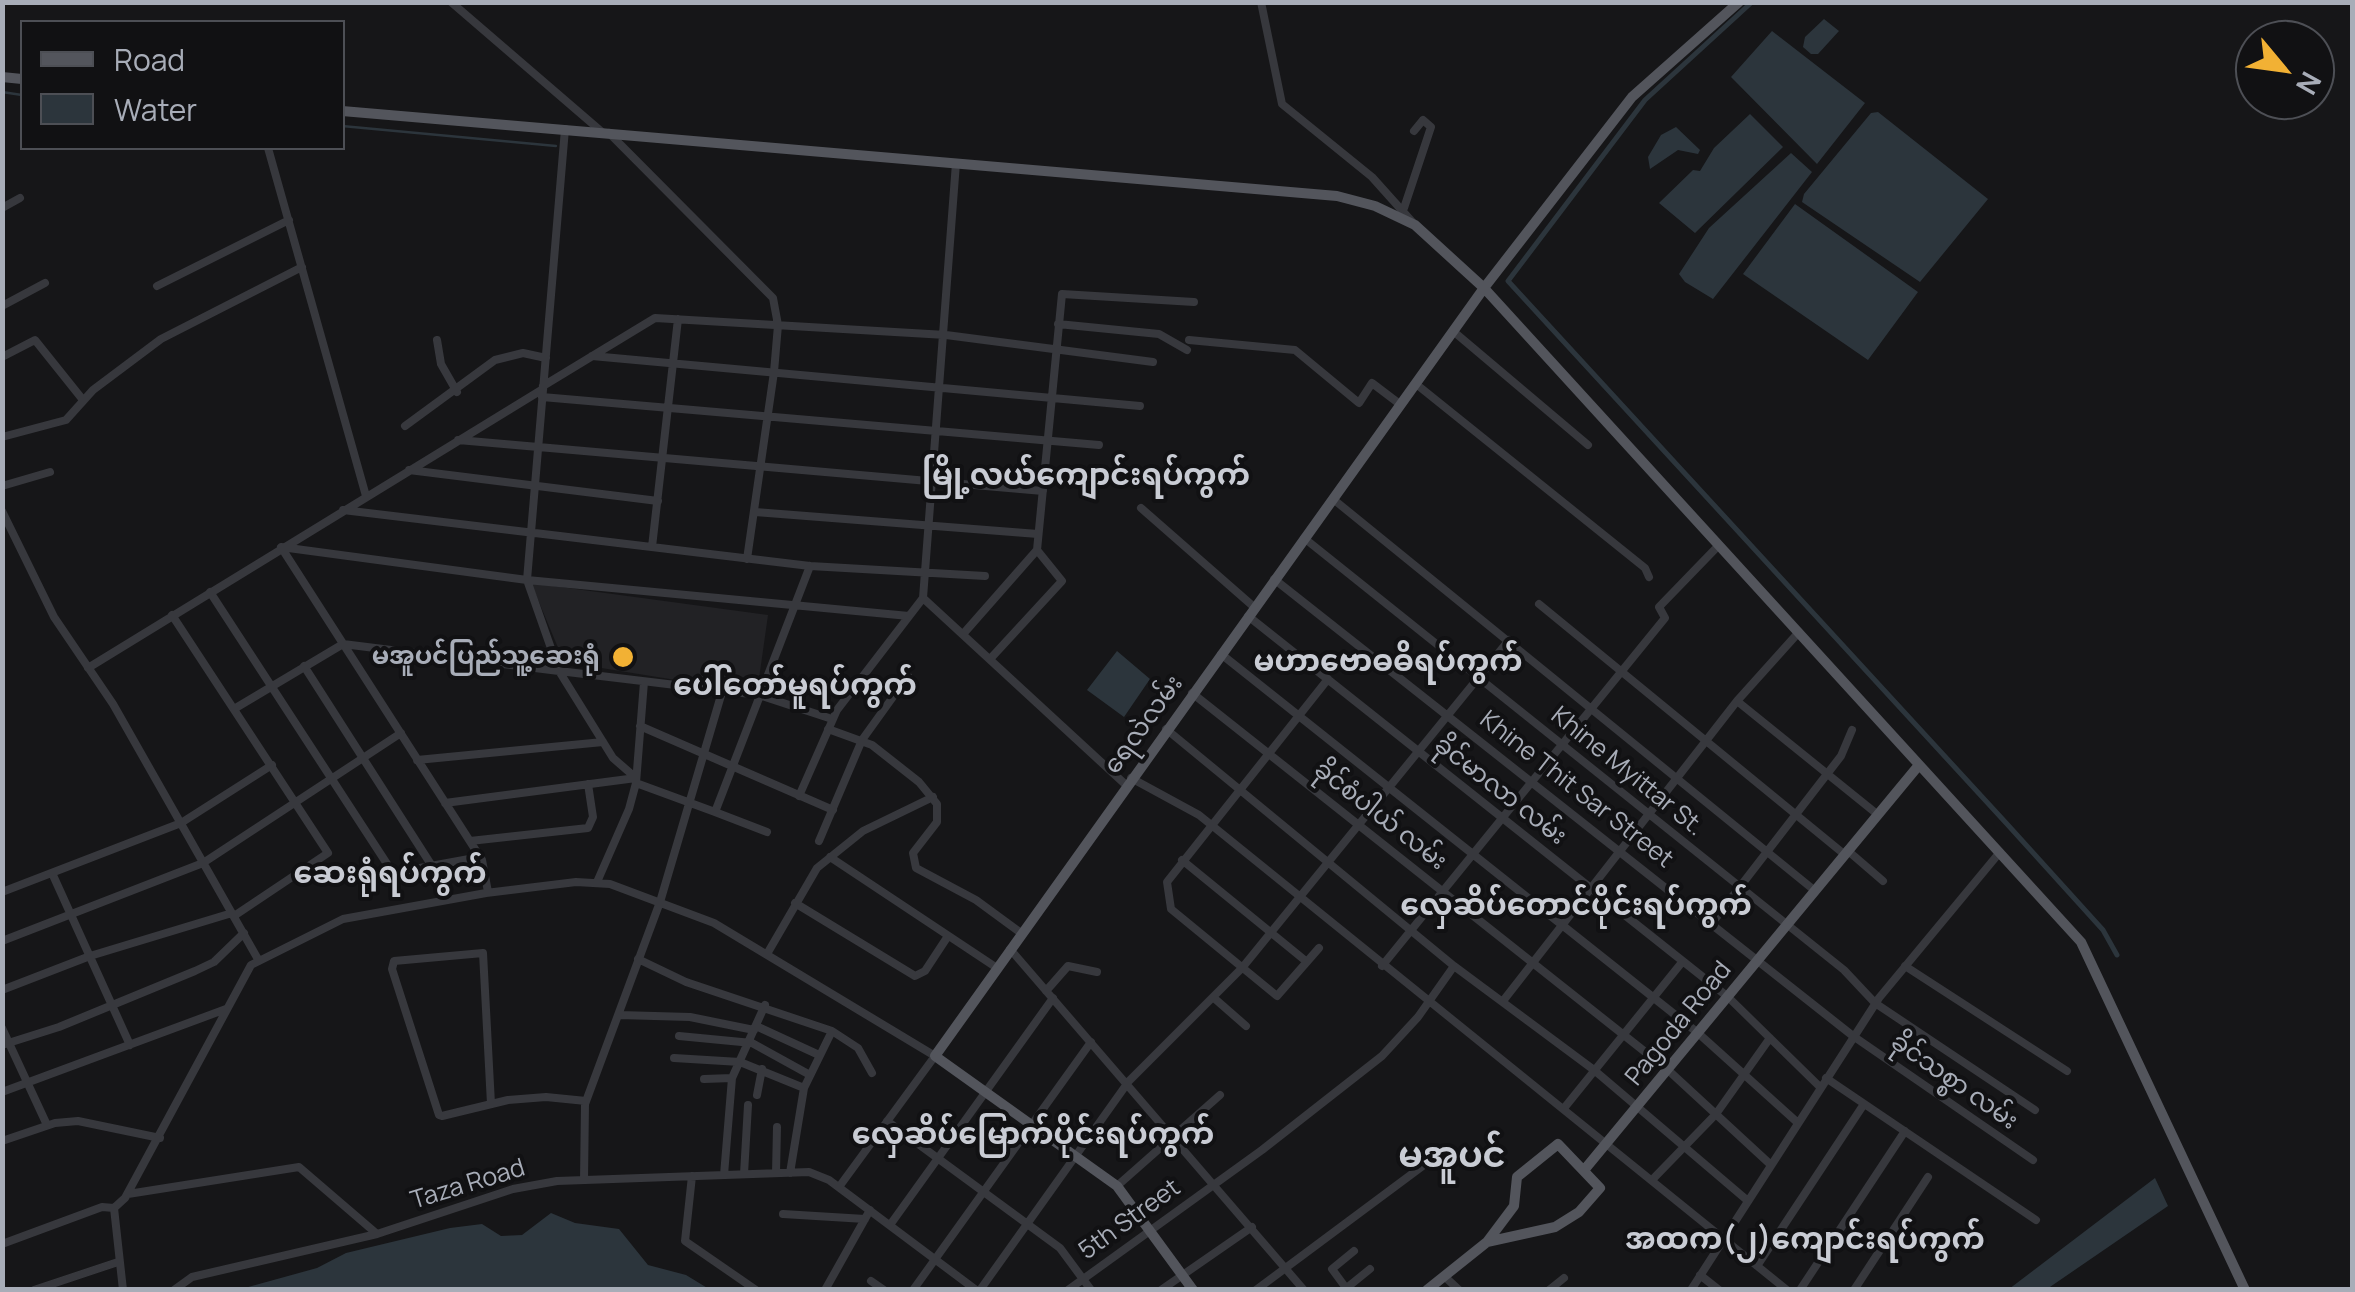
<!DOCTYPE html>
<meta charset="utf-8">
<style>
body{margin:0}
#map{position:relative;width:2355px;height:1292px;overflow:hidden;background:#161618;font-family:Manrope,sans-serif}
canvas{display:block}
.frame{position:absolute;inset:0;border:5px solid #a8adb8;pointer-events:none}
.legend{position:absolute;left:20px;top:20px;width:325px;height:130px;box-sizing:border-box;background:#111113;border:2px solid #4d4f55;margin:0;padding:12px 18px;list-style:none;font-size:30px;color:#a8adb8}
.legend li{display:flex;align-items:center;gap:20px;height:50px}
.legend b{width:50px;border:2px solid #4d4f55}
.north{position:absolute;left:2235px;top:20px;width:100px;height:100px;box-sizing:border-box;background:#111113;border:2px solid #4d4f55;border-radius:50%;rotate:119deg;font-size:28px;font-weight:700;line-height:40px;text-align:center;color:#a8adb8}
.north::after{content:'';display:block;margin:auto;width:35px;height:45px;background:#f2b134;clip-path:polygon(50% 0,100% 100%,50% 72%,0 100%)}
</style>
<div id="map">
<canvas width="2355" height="1292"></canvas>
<div class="frame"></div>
<ul class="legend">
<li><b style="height:12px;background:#53555c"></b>Road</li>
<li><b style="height:28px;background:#2c353c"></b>Water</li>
</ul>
<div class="north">N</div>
</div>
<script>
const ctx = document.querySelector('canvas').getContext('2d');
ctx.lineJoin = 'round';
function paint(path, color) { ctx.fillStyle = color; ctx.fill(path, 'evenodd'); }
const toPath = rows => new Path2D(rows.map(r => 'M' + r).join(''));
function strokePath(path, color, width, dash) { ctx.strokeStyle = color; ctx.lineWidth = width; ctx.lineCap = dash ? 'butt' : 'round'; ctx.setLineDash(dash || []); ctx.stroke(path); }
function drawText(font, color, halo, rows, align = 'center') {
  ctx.font = font + ' Manrope,"Noto Sans Myanmar",sans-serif'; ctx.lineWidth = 8; ctx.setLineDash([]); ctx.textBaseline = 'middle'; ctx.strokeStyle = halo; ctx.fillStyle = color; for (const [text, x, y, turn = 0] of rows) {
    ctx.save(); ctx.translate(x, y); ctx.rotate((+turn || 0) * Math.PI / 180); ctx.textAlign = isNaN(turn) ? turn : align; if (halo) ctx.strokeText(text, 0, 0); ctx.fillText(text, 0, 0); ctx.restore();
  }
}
const built = toPath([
 [531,583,768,615,757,693,564,662]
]);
const water = toPath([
 [1824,19,1839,31,1818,54,1811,54,1803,47,1805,37],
 [1772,31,1865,103,1817,164,1731,77],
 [1878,112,1988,199,1920,282,1802,202,1804,194,1871,113],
 [1750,114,1783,147,1695,233,1659,203,1693,170,1700,171,1714,148],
 [1676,127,1700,150,1698,154,1678,150,1650,169,1648,157,1661,135],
 [1791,153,1812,172,1713,299,1685,282,1679,274,1709,228],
 [1795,204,1918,292,1868,360,1743,274],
 [1117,651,1150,679,1124,717,1087,690],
 [2155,1178,2168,1206,2047,1289,2009,1289],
 [551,1213,575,1223,619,1229,648,1265,686,1275,709,1289,241,1289,317,1268,346,1253,450,1228,482,1224,501,1236,522,1235]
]);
const stream = toPath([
 [2,92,22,95],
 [342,126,556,146]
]);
const canal = toPath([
 [1752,2,1645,100,1508,281,2007,824,2103,930,2117,955]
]);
const minor = toPath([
 [451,2,602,132],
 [1261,2,1282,104,1372,177,1415,225],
 [565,129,527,580,559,671,759,695,832,719],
 [609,133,773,298,778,325,774,372,747,559],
 [268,148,366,496],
 [2,208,20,198],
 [1404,208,1431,127,1423,120,1414,131],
 [157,286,289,220],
 [2,306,45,283],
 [1058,324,1159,334,1187,350],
 [1453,331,1588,445],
 [437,340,441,364,457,392],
 [1189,340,1295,350,1359,403,1372,383,1401,405],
 [592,356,1140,406],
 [2,357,35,340,83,400],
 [1416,384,1645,568,1649,577],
 [543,386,655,318,946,335,1153,362],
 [542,397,1099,445],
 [405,426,495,360,523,353,546,358],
 [2,437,66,420,93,390,161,339,302,267],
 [458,440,1043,491],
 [409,470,658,501],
 [2,486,50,472],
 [1333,499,1814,890],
 [1141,508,1254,607],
 [343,510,810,566,985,576],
 [2,511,54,617,113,704,259,961],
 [755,512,1038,534],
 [1304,538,1844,970,1875,1003,2035,1110],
 [652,547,678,319],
 [1274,579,1853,1036,2033,1160],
 [210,592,391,870,398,872,480,857],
 [923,598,1126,785],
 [1539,604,1844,854],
 [172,615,328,853,234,916],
 [1248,616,1728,997,1820,1087],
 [964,633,1037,550,1062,294,1194,302],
 [1221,654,1698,1033,1798,1123],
 [991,658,1062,581,1037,550],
 [304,666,432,866],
 [88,668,543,389],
 [1192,693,1668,1070,1771,1165],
 [1737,701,1877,814],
 [234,709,343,644,559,671,613,758,636,778],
 [640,726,833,810],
 [828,729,872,745,919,782,937,804,937,822,913,853,916,868,976,900,1021,933],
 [1166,729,1454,966,1594,1070,1748,1201],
 [417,760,603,742],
 [1131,778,1199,815,1787,1290],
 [636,783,715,812,810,566],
 [799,796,837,710,923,598,956,163],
 [445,803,636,778],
 [715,812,767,832],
 [470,841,588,828,593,817,588,784],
 [819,841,862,740,908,676],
 [1847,850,1883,881],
 [830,857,997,968],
 [1182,860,1307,962],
 [52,873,130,1045],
 [597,882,629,809,636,783,644,682],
 [2,892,181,823,272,765],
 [488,892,482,860,281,547,527,580,909,616],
 [795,903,915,976,925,971,948,936],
 [1712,923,1841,756,1852,730],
 [2,941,203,863,401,733],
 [1319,948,1277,996,1171,909,1167,882,1328,679],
 [1010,949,1304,1290],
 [767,954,817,868,863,831,933,797],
 [638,959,686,982,832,1031,858,1048,872,1073],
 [1382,966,1665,618,1659,607,1719,545],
 [1905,966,2067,1071],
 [2,990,90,956,232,913],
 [1046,991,1068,966,1097,972],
 [1214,998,1246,1026],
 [1503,1001,1737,701,1799,632],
 [619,1015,690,1017,754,1030],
 [756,1026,819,1055],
 [2,1028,47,1125],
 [679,1036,752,1043,810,1075],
 [2,1045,59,1027,195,971,214,962,244,933],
 [674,1058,740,1062,804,1088],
 [1826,1078,2036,1220],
 [704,1079,732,1078],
 [2,1092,226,1009],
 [757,1095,762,1069],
 [491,1104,483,953,394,961,392,969,439,1115,442,1116,508,1100,546,1097,586,1101],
 [1565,1107,1683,961],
 [887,1121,1060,1248,1091,1290],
 [2,1141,55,1123,78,1121,160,1138],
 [776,1173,777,1127],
 [790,1173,804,1088,832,1031],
 [744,1174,748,1105],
 [724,1175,732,1078,765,1005],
 [692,1176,685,1241,756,1290],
 [584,1180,585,1104,660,902,722,692],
 [1652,1180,1716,1114,1770,1038],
 [1117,1186,1220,1095],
 [128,1194,299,1167,377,1234],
 [114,1208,123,1290],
 [783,1214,865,1219],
 [890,1225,1053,998],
 [2,1244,102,1207,114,1208,125,1198,251,965,343,919,486,893,576,882,610,884,714,923,935,1056,839,1187],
 [1757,1266,1864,1104],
 [1700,1275,1719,1290],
 [1444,1276,1459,1290],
 [871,1281,884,1290],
 [1346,1288,1332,1269,1354,1251],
 [34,1290,118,1262],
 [174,1290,192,1277,377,1234,513,1189,557,1181,809,1172,829,1180,976,1290],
 [825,1290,870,1210],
 [913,1290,1091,1042],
 [980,1290,1129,1081,1242,968,1509,640],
 [1068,1290,1262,1150,1382,1056,1418,1017,1454,966],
 [1161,1290,1252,1227],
 [1256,1290,1432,1159],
 [1344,1290,1370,1269],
 [1549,1290,1564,1278],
 [1691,1290,1879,998,2000,852],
 [1800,1290,1905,1131],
 [1854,1290,1928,1177]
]);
const major = toPath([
 [2,77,22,79],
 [342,111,1337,196,1375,206,1415,225,1484,288,2081,942,2245,1290],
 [1585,1169,1919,765],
 [1193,1290,1117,1186,935,1056,1484,288,1632,97,1739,2],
 [1427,1290,1487,1242,1514,1206,1517,1177,1558,1144,1600,1188,1579,1212,1555,1227,1487,1242]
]);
const markers = [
 [623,657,12,"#f2b134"]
];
const poiNames = [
 ["မအူပင်ပြည်သူ့ဆေးရုံ",600,657]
];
const streetNames = [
 ["ရေလဲလမ်း",1144,725,-54],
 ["Khine Myittar St.",1627,772,39],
 ["Khine Thit Sar Street",1576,790,38],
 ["ခိုင်မာလာ လမ်း",1500,791,38],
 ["ခိုင်စံပါယ် လမ်း",1380,816,38],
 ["Pagoda Road",1679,1024,-51],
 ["ခိုင်သစ္စာ လမ်း",1954,1082,35],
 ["Taza Road",468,1185,-17],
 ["5th Street",1130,1220,-36]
];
const quarterNames = [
 ["မြို့လယ်ကျောင်းရပ်ကွက်",1086,477],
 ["မဟာဗောဓဓိရပ်ကွက်",1388,663],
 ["ပေါ်တော်မူရပ်ကွက်",795,687],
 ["ဆေးရုံရပ်ကွက်",390,875],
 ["လှေဆိပ်တောင်ပိုင်းရပ်ကွက်",1576,907],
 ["လှေဆိပ်မြောက်ပိုင်းရပ်ကွက်",1033,1136],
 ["အထက(၂)ကျောင်းရပ်ကွက်",1805,1241]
];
const districtNames = [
 ["မအူပင်",1452,1157]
];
paint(built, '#222225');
paint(water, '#2c353c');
strokePath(stream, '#2c353c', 2.5);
strokePath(canal, '#2c353c', 5);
strokePath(minor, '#37383d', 8);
strokePath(major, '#53555c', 10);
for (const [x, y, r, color] of markers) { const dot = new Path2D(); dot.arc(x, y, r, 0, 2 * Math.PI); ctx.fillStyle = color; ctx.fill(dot); strokePath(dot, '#111113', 4); }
drawText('bold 25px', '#a8adb8', '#111113', poiNames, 'right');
drawText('25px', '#a8adb8', '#111113', streetNames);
drawText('bold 30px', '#c9ccd4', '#111113', quarterNames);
drawText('bold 35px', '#c9ccd4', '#111113', districtNames);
</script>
